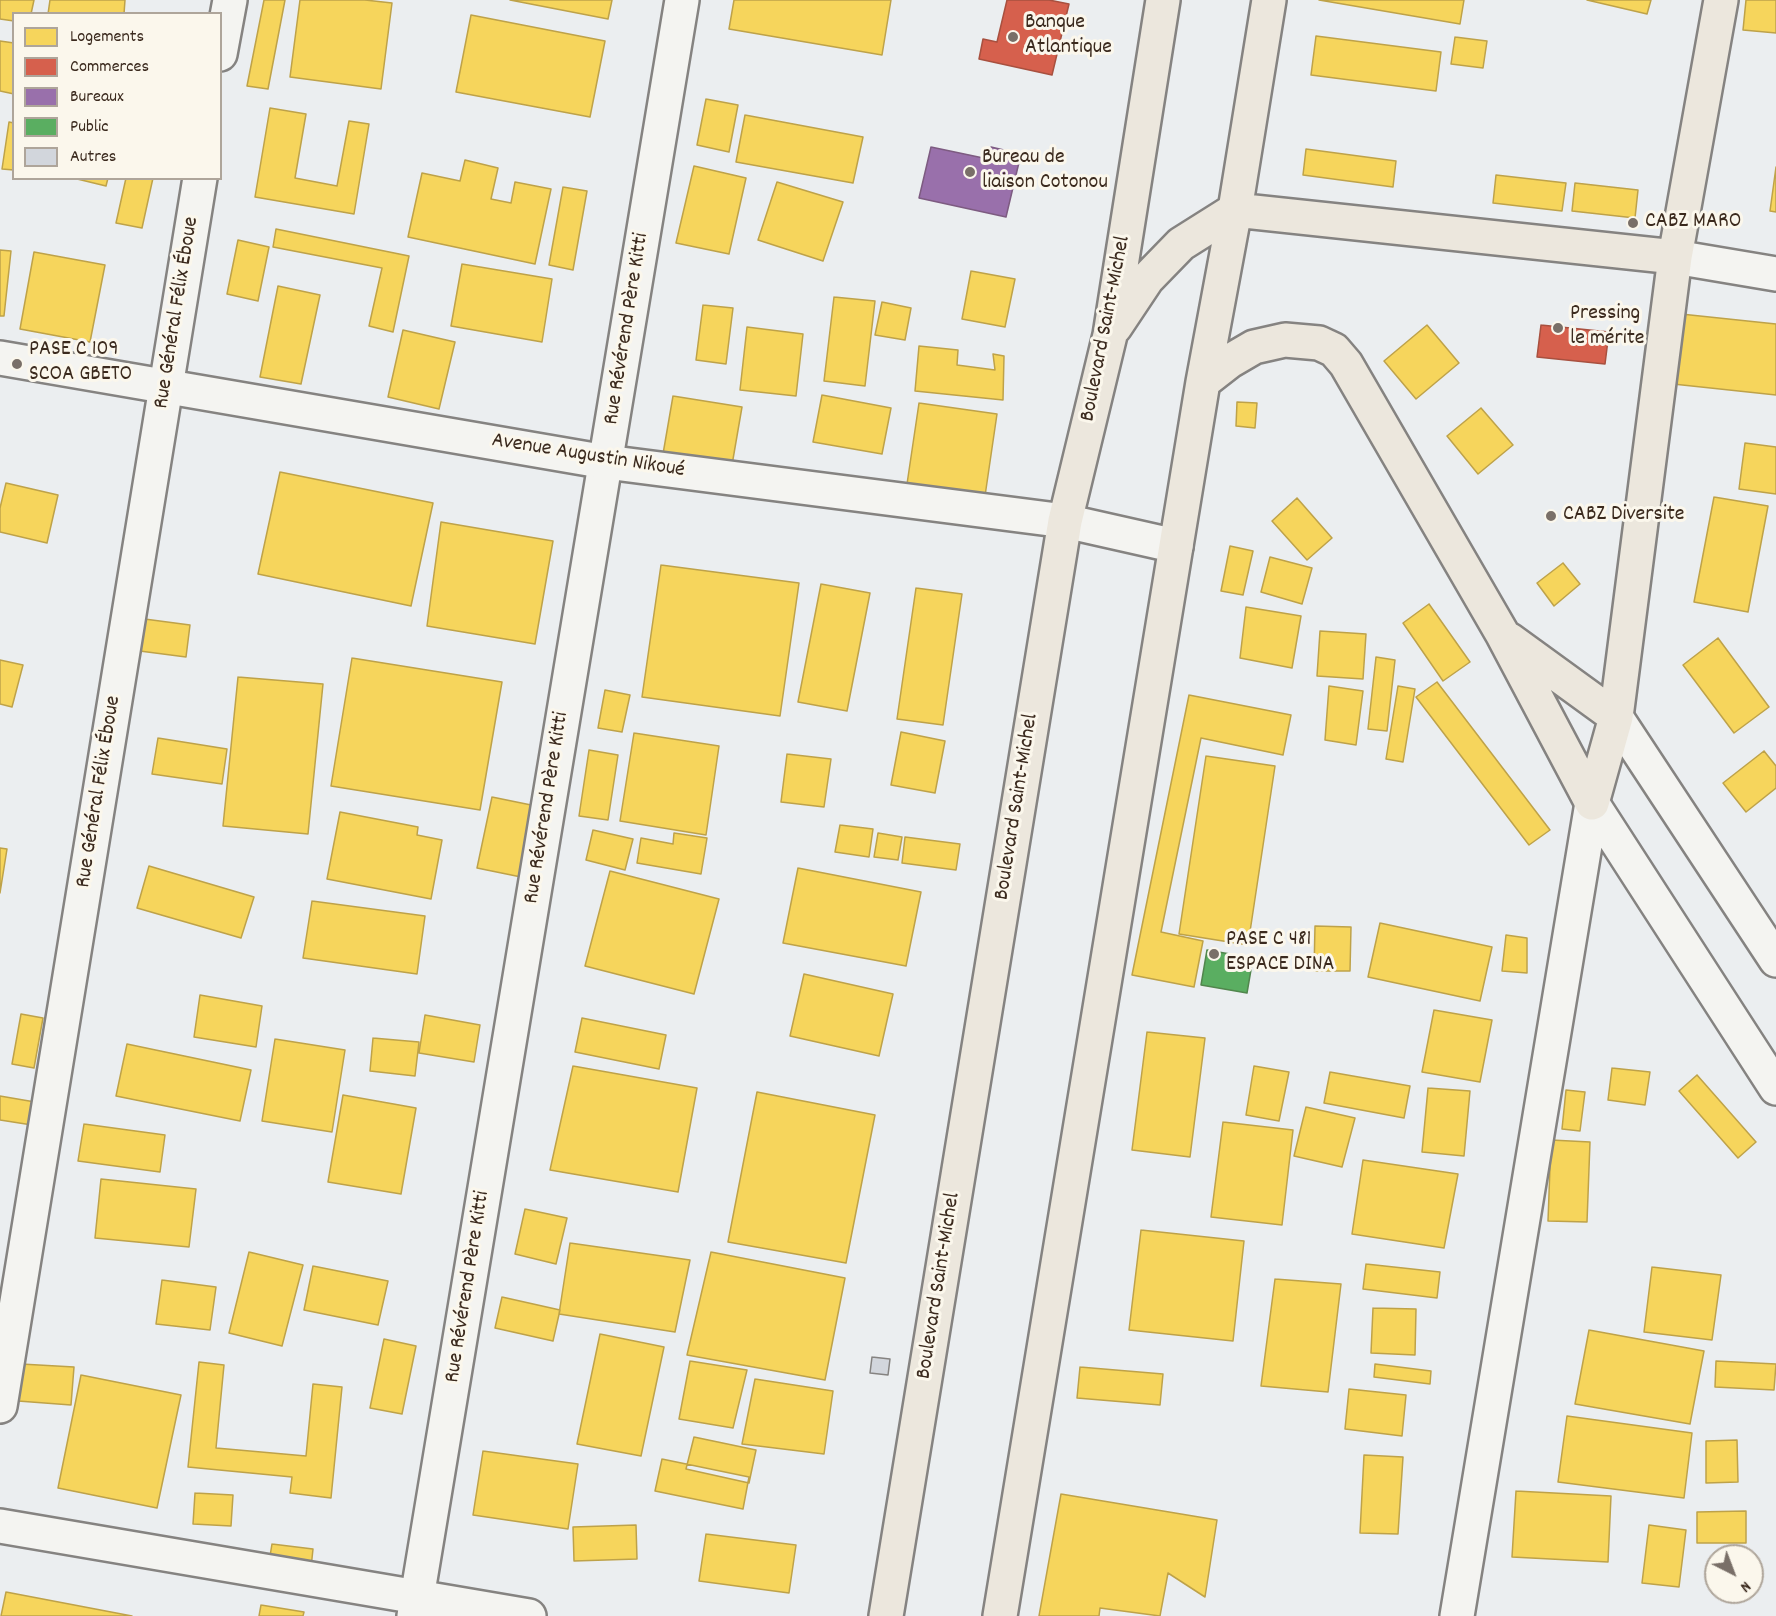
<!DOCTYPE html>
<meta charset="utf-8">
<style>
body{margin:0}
#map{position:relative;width:1776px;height:1616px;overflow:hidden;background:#ebeef0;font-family:Dekko,sans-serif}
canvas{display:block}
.legend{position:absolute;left:12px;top:12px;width:210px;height:168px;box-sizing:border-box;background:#fbf7ec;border:2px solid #aea59a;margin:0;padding:8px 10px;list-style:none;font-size:18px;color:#3b2a1e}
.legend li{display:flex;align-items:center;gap:12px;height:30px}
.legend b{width:30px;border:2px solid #aea59a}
.north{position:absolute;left:1704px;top:1544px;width:60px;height:60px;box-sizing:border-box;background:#fbf7ec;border:2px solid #aea59a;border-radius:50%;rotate:138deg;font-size:16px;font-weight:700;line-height:24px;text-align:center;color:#3b2a1e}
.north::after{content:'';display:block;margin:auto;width:21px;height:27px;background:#796f68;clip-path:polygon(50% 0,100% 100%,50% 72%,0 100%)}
</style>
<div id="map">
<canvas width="1776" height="1616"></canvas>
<ul class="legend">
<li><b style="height:16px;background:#f6d55c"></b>Logements</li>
<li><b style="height:16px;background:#d6604d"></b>Commerces</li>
<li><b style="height:16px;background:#9970ab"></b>Bureaux</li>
<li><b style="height:16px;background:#5aae61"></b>Public</li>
<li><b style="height:16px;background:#d2d6dc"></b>Autres</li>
</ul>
<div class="north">N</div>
</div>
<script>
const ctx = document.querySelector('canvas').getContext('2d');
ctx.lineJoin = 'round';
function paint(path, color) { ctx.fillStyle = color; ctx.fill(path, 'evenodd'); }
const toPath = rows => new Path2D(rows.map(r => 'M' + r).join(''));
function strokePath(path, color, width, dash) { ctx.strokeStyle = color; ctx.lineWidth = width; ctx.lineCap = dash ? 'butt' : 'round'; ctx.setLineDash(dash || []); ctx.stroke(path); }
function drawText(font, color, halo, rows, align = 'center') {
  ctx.font = font + ' Dekko,sans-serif'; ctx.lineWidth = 6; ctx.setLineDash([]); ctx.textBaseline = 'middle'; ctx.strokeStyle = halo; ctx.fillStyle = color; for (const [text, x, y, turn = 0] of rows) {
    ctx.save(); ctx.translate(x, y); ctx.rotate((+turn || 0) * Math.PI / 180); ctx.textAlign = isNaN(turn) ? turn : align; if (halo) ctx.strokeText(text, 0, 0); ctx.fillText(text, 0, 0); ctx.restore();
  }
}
const homes = toPath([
 [0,0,34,0,31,14,14,14,14,21,0,19,0,0],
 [50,0,125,0,124,14,48,14,50,0],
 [264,0,285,0,268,89,247,86,264,0],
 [300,0,365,0,392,3,381,89,290,77,300,0],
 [510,0,612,0,608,19,510,0],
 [734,0,891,0,882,55,729,29,734,0],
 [1319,0,1464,0,1460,24,1319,0],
 [1587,0,1651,0,1647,14,1587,0],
 [1746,0,1776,0,1776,33,1743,30,1746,0],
 [471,15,605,41,590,117,456,92,471,15],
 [1316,36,1441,52,1436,91,1311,75,1316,36],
 [1455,37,1487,41,1483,68,1451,64,1455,37],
 [0,41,14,43,14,94,0,91,0,41],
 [706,99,738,105,729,152,697,145,706,99],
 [270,108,306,114,295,178,337,186,349,121,369,124,354,214,255,197,270,108],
 [745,115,863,137,853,183,736,162,745,115],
 [9,122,14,123,14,170,2,169,9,122],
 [1306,149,1396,161,1393,187,1303,175,1306,149],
 [465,160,498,168,491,199,511,203,515,182,551,189,535,264,408,237,422,173,460,181,465,160],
 [694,166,746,178,729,254,676,243,694,166],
 [1776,167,1776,212,1770,211,1776,167],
 [1496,175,1566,183,1562,211,1493,203,1496,175],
 [73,178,108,178,106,186,73,178],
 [126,178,153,178,142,228,116,223,126,178],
 [777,182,843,202,823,261,758,240,777,182],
 [1575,183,1638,190,1635,218,1572,211,1575,183],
 [563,187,587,191,573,270,549,265,563,187],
 [276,229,409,256,393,332,369,326,382,268,273,247,276,229],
 [238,240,269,247,258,301,227,294,238,240],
 [0,250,11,251,4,316,0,316,0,250],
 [34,252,105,265,90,342,20,329,34,252],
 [462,264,552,279,542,342,451,326,462,264],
 [971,271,1015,279,1005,327,962,319,971,271],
 [278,286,320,295,301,384,260,377,278,286],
 [834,297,875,301,865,386,824,381,834,297],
 [882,302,911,308,905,340,875,335,882,302],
 [703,305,733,308,726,364,696,360,703,305],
 [1681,314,1776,324,1776,395,1673,384,1681,314],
 [1427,325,1459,363,1416,399,1384,361,1427,325],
 [747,327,803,334,796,396,740,390,747,327],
 [403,330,455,342,439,409,388,397,403,330],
 [919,346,958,350,957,365,995,370,993,354,1004,356,1003,400,915,391,919,346],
 [822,395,891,408,882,454,813,442,822,395],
 [673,396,742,407,732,465,663,454,673,396],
 [1237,402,1257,403,1255,428,1236,426,1237,402],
 [919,403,997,414,985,496,907,484,919,403],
 [1481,408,1513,445,1478,474,1447,436,1481,408],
 [1745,443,1776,447,1776,494,1739,489,1745,443],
 [280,472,433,503,411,606,258,574,280,472],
 [6,483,58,495,47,543,0,532,0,508,6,483],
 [1714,497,1768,506,1748,612,1694,602,1714,497],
 [1297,498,1332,538,1307,560,1272,521,1297,498],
 [441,522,553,541,535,644,427,626,441,522],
 [1230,546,1253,551,1243,595,1221,591,1230,546],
 [1270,557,1312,568,1302,604,1261,592,1270,557],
 [1563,563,1580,584,1554,606,1537,583,1563,563],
 [661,565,799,583,780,716,642,697,661,565],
 [821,584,870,593,847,711,798,702,821,584],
 [916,588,962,594,943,725,897,719,916,588],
 [1429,604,1470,662,1443,681,1403,623,1429,604],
 [1246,607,1301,616,1292,668,1240,658,1246,607],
 [137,618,190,625,186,657,132,650,137,618],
 [1320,631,1366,634,1363,679,1317,676,1320,631],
 [1718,638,1769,707,1734,733,1683,665,1718,638],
 [1376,657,1395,660,1387,731,1368,729,1376,657],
 [352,658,502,682,480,810,331,786,352,658],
 [0,660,23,665,12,707,0,704,0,660],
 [238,677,323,684,308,834,223,826,238,677],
 [1437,682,1550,830,1529,845,1416,697,1437,682],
 [1329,686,1363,691,1356,745,1325,740,1329,686],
 [1398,686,1415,689,1403,762,1386,759,1398,686],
 [605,690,630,695,622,732,598,728,605,690],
 [1189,695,1291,715,1283,755,1201,738,1161,932,1203,941,1194,987,1132,975,1189,695],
 [901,732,945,741,935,793,891,785,901,732],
 [634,733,719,746,706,835,620,821,634,733],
 [158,738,227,749,222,784,152,774,158,738],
 [589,750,618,755,608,820,579,816,589,750],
 [1764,751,1776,766,1776,788,1746,812,1723,783,1764,751],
 [787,754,831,759,824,807,781,802,787,754],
 [1206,756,1275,766,1248,945,1179,934,1206,756],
 [492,797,536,806,521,877,477,868,492,797],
 [340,812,418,827,417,835,442,840,431,899,327,879,340,812],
 [840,825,873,829,869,857,835,852,840,825],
 [593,830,633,839,625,870,586,860,593,830],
 [674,833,707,838,701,874,637,863,641,838,673,844,674,833],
 [878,833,902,837,898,860,874,857,878,833],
 [905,837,960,844,956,870,902,863,905,837],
 [0,848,7,849,0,893,0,848],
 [149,866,254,897,241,938,137,908,149,866],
 [798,868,921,892,906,966,783,943,798,868],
 [610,871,719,899,694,994,585,966,610,871],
 [312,901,425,916,417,974,303,958,312,901],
 [1380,923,1492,947,1480,1001,1368,977,1380,923],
 [1315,926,1351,927,1350,971,1314,971,1315,926],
 [1506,935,1527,938,1527,973,1502,971,1506,935],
 [804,974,893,994,879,1056,790,1036,804,974],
 [200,995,262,1006,256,1047,194,1037,200,995],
 [1434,1010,1492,1020,1480,1082,1422,1072,1434,1010],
 [21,1014,43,1018,34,1068,12,1064,21,1014],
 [425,1015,480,1025,474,1062,419,1053,425,1015],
 [582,1018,666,1035,659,1069,575,1052,582,1018],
 [1147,1032,1205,1038,1190,1157,1132,1150,1147,1032],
 [373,1038,419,1042,415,1076,370,1071,373,1038],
 [275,1039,345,1050,332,1132,262,1121,275,1039],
 [127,1044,251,1070,240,1121,116,1096,127,1044],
 [573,1066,697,1088,678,1192,550,1170,573,1066],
 [1254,1066,1289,1072,1279,1121,1246,1115,1254,1066],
 [1612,1068,1650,1072,1645,1105,1608,1100,1612,1068],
 [1330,1072,1410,1086,1404,1118,1324,1103,1330,1072],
 [1697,1075,1756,1142,1738,1158,1679,1091,1697,1075],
 [1428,1088,1470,1091,1464,1156,1422,1152,1428,1088],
 [1566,1090,1585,1092,1580,1131,1562,1129,1566,1090],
 [757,1092,875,1115,846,1263,728,1242,757,1092],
 [343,1095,416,1108,401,1194,328,1182,343,1095],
 [0,1096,35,1102,32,1125,0,1120,0,1096],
 [1306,1107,1355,1118,1342,1167,1294,1156,1306,1107],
 [1223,1122,1293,1130,1282,1225,1211,1217,1223,1122],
 [84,1124,165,1135,160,1172,78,1161,84,1124],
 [1551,1140,1590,1142,1587,1222,1548,1221,1551,1140],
 [1363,1160,1458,1174,1444,1248,1352,1234,1363,1160],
 [101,1179,196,1189,189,1247,95,1238,101,1179],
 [525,1209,567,1218,556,1264,515,1254,525,1209],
 [1141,1230,1244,1241,1233,1341,1129,1330,1141,1230],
 [570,1243,690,1260,675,1332,559,1314,570,1243],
 [249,1252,303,1265,282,1346,229,1333,249,1252],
 [711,1252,845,1278,825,1380,687,1355,711,1252],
 [1366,1264,1440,1272,1437,1298,1363,1289,1366,1264],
 [313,1266,388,1281,378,1325,304,1310,313,1266],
 [1652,1267,1721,1275,1712,1340,1644,1332,1652,1267],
 [1275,1279,1341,1284,1328,1392,1261,1386,1275,1279],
 [162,1280,216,1287,210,1330,156,1324,162,1280],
 [502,1297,560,1310,553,1341,495,1328,502,1297],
 [1373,1308,1416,1309,1415,1355,1371,1353,1373,1308],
 [1589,1330,1704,1351,1690,1424,1575,1404,1589,1330],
 [600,1334,664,1347,641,1456,577,1444,600,1334],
 [384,1339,416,1346,402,1414,370,1408,384,1339],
 [690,1361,747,1370,733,1428,679,1419,690,1361],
 [1716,1361,1776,1364,1774,1390,1715,1387,1716,1361],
 [199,1362,224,1365,216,1448,306,1456,313,1384,342,1387,331,1498,290,1493,292,1477,188,1467,199,1362],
 [21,1364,74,1367,71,1405,18,1401,21,1364],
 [1375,1364,1431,1371,1430,1384,1374,1377,1375,1364],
 [1080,1367,1163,1374,1160,1405,1077,1398,1080,1367],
 [81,1375,181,1395,157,1508,58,1488,81,1375],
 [755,1379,833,1391,824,1454,742,1444,755,1379],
 [1349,1389,1406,1395,1402,1436,1345,1429,1349,1389],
 [1567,1416,1692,1433,1684,1498,1558,1482,1567,1416],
 [694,1437,756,1450,749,1483,686,1469,694,1437],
 [1737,1440,1738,1482,1706,1483,1706,1441,1737,1440],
 [483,1451,578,1464,568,1529,473,1515,483,1451],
 [1364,1455,1403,1457,1398,1534,1360,1533,1364,1455],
 [662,1459,749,1477,743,1509,655,1491,662,1459],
 [1516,1491,1611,1496,1608,1562,1512,1557,1516,1491],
 [195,1493,233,1495,231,1526,193,1524,195,1493],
 [1061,1494,1217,1520,1205,1597,1168,1573,1160,1616,1100,1608,1099,1616,1039,1616,1061,1494],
 [1746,1511,1746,1543,1697,1543,1697,1512,1746,1511],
 [636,1525,637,1559,574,1561,573,1527,636,1525],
 [1649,1525,1686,1530,1679,1587,1642,1583,1649,1525],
 [706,1534,796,1545,789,1593,699,1581,706,1534],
 [272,1544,313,1549,311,1568,269,1562,272,1544],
 [6,1592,132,1616,1,1616,6,1592],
 [261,1605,304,1612,303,1616,259,1616,261,1605]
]);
const shops = toPath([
 [1007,0,1049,0,1069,4,1052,75,979,59,983,39,997,42,1007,0],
 [1541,325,1609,332,1605,364,1537,357,1541,325]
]);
const offices = toPath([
 [931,147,988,159,991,147,1021,154,1006,217,919,198,931,147]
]);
const public = toPath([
 [1207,950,1253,958,1247,993,1201,985,1207,950]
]);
const building = toPath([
 [872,1357,890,1359,888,1375,870,1373,872,1357]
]);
const minor = toPath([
 [220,54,230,0],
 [1675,257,1776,274],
 [1616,717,1776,960],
 [1592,803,1776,1088],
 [0,1406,200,178],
 [0,1526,529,1616],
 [414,1616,682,0],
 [1457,1616,1592,803]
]);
const tertiary = toPath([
 [0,358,606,462,1065,521,1176,546]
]);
const primary = toPath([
 [1115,327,1147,279,1181,244,1235,210,1675,257],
 [1203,382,1230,361,1254,347,1285,340,1319,343,1334,350,1346,364,1503,635,1592,803],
 [1510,640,1616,717],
 [1592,803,1616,717,1675,257,1721,0],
 [886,1616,1065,521,1110,335,1163,0],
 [1000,1616,1203,382,1235,210,1269,0]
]);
const markers = [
 [1013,37,6,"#796f68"],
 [970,172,6,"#796f68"],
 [1633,223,6,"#796f68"],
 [1558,328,6,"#796f68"],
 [17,364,6,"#796f68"],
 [1551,516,6,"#796f68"],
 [1214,954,6,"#796f68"]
];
const poiNames = [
 ["Banque",1025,24],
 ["Atlantique",1025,49],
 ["Bureau de",982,159],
 ["liaison Cotonou",982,184],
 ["CABZ MARO",1645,223],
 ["Pressing",1570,315],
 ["le mérite",1570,340],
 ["PASE C 109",29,351],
 ["SCOA GBETO",29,376],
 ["CABZ Diversite",1563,516],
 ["PASE C 481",1226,941],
 ["ESPACE DINA",1226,966]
];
const streetNames = [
 ["Rue Général Félix Éboue",178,313,-81],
 ["Rue Révérend Père Kitti",628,329,-81],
 ["Boulevard Saint-Michel",1107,329,-79],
 ["Avenue Augustin Nikoué",588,457,9],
 ["Rue Général Félix Éboue",100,792,-81],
 ["Boulevard Saint-Michel",1018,807,-81],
 ["Rue Révérend Père Kitti",548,808,-81],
 ["Boulevard Saint-Michel",940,1286,-81],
 ["Rue Révérend Père Kitti",469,1287,-81]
];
paint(homes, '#f6d55c');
strokePath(homes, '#bea249', 1.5);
paint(shops, '#d6604d');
strokePath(shops, '#a8503f', 1.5);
paint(offices, '#9970ab');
strokePath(offices, '#7d5b81', 1.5);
paint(public, '#5aae61');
strokePath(public, '#51864d', 1.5);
paint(building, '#d2d6dc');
strokePath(building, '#858381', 1.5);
strokePath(minor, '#858381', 38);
strokePath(tertiary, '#858381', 38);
strokePath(primary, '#858381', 38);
strokePath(minor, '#f4f4f1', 33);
strokePath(tertiary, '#f4f4f1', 33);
strokePath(primary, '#ece7dd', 33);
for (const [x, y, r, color] of markers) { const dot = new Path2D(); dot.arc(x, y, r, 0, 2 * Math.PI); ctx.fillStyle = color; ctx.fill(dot); strokePath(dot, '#fbf7ec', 2); }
drawText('22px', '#3b2a1e', '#fbf7ec', poiNames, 'left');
drawText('22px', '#3b2a1e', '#fbf7ec', streetNames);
</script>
